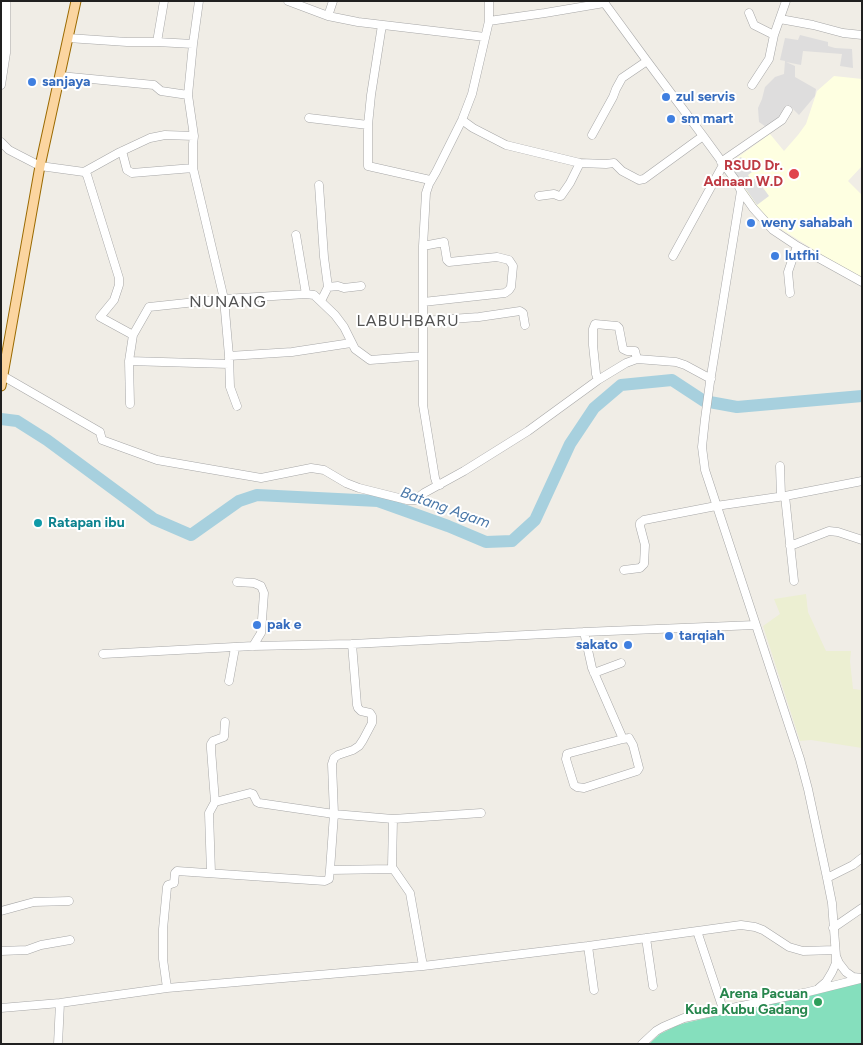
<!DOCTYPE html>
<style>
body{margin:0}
#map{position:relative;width:863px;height:1045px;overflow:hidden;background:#f0ede6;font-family:Figtree,sans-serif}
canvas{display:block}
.frame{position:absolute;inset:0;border:2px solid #202020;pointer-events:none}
</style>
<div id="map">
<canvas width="863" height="1045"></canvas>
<div class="frame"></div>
</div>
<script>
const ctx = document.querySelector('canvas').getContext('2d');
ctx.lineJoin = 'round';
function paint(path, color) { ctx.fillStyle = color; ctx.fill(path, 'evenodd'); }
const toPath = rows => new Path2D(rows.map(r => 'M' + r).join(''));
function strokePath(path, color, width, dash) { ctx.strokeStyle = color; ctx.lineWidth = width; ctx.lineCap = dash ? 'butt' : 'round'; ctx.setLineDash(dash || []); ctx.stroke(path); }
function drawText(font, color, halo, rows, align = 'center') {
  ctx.font = font + ' Figtree,sans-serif'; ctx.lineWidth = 4; ctx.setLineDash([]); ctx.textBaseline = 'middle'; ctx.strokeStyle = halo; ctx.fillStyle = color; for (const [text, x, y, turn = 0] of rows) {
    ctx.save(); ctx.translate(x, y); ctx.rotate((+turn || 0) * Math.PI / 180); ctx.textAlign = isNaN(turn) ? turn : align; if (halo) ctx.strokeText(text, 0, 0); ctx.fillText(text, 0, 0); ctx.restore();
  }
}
const residential = toPath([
 [800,35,828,42,828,46,835,48,852,49,853,68,840,66,842,54,803,51,801,65,786,62,795,66,795,77,816,89,815,96,799,115,789,105,785,115,769,129,759,122,758,108,762,99,765,87,775,77,784,74,785,61,780,60,785,38,798,40]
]);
const education = toPath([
 [834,76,862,79,862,166,848,181,862,195,862,280,765,219,727,165,770,134,784,151,798,135,806,124,817,91]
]);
const farmland = toPath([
 [806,594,808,612,826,651,851,651,850,661,853,689,862,690,862,748,811,740,800,741,763,626,780,614,774,599]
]);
const pitch = toPath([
 [862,982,862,1044,649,1044,660,1034,676,1026,685,1023]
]);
const parking = toPath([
 [741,157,752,172,748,175,752,181,756,178,769,196,757,205,729,165]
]);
const river = toPath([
 [1,419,17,421,47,440,154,519,191,535,239,501,257,495,378,501,448,526,486,542,512,541,535,520,570,444,594,408,621,385,672,380,704,401,737,407,862,396]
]);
const minor = toPath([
 [6,1,6,53],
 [288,1,328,16,358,22,485,37],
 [603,1,647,61,703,136,736,181,741,191,710,382,705,419,702,447,705,470,800,759,808,789,827,878,832,903,836,956,839,963,846,972,853,977,862,978],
 [749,13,754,25,774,35],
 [328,16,333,1],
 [780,19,813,25,843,33,862,35],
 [489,21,545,13,604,3],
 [382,25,371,95,368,125,368,166,430,180],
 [68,38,127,42,157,42,193,44,199,1],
 [157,42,164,1],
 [193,44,188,95,194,136,193,144,193,168,224,299,306,294,314,295,335,315,344,327,355,349,370,360,423,356],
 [60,76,154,85,161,91,188,95],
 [1,85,6,53,4,51],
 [752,85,769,59,774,35,786,1],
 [309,118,368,125],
 [462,120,473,128,506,145,580,163,606,164,614,163,622,171,639,180,644,179,703,136],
 [592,135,613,97,616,89,622,78,647,61],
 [1,142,9,150,40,166,84,172,120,152,150,138,165,135,194,136],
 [122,151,127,170,132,173,193,168],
 [721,162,782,120,788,110],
 [84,172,87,175,119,278,119,285,114,300,100,317,133,335],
 [319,185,324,257,328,287],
 [741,191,753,208,773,230,797,246,862,282],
 [539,196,554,194,559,196,561,196,570,183,580,163],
 [296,235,306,294],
 [673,256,723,165],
 [790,293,788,272,797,246],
 [321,301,328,287,338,286,344,288,361,286],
 [423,302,505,293,509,290,511,287,513,266,509,260,497,257,449,262,447,260,444,242,423,246],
 [423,321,479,317,520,311,523,313,525,325],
 [229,356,292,352,351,343],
 [129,361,229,364],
 [3,376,100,432,102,440,157,460,261,478,311,468,324,470,346,483,359,488,407,500,415,500,424,493,464,471,528,431,598,380,626,363,637,359,676,362,685,365,711,379],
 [598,380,596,374,593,345,593,329,595,324,617,326,619,328,623,349,627,351,635,351,637,359],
 [130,404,129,361,133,335,149,307,224,299,229,356,230,387,237,406],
 [780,466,781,496],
 [440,485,437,484,435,478,423,405,423,246,426,193,429,184,436,172,462,120,472,94,489,21,489,1],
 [785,496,794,581],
 [790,546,829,531,838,532,862,540],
 [624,570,640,568,644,564,645,545,640,526,640,523,644,520,716,506,785,496,862,481],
 [237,582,254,583,261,586,264,593,261,633,253,646],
 [584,632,592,668,623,739],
 [103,654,253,646,352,644,584,632,755,625],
 [594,673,621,663],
 [229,681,235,648],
 [629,738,633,745,639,768,637,771,584,788,577,787,574,785,566,759,567,754,570,753,623,739,629,738],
 [215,802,250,793,253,794,257,802,259,803,334,814,393,819,392,867,410,893,423,966],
 [393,819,481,813],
 [330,870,393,869],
 [211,873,209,813,215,802,211,749,211,744,213,741,224,737,225,722],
 [827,878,853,865,862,858],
 [1,911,34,902,69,901],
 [833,928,862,908],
 [697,931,723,1009],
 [646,938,653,986],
 [588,946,594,990],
 [1,951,27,950,41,945,70,940],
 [167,988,163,959,163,929,167,887,168,885,174,883,175,873,177,871,325,881,329,879,330,870,334,814,332,764,334,758,338,755,353,750,359,746,363,740,372,723,372,716,370,713,361,711,358,708,357,705,352,644],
 [819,988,826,982,832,972,836,963,836,956],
 [1,1008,60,1003,167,988,423,966,588,946,741,925,755,927,763,930,789,947,803,951,835,950],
 [58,1044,60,1003],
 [642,1044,656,1031,663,1027,684,1018,804,993,860,979]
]);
const major = toPath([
 [1,386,40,166,76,1]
]);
const markers = [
 [32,82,5,"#3f7fe0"],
 [666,97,5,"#3f7fe0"],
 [671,119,5,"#3f7fe0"],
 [794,174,6,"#e0444e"],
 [751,223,5,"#3f7fe0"],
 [775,256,5,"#3f7fe0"],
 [38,523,5,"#0f9aa8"],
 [257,625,5,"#3f7fe0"],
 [669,636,5,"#3f7fe0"],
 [628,645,5,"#3f7fe0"],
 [818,1002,5,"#2e9e5b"]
];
const shopNames = [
 ["sanjaya",42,82],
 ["zul servis",676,97],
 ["sm mart",681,119],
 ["weny sahabah",761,223],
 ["lutfhi",785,256],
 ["pak e",267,625],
 ["tarqiah",679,636],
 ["sakato",618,645,"right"]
];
const healthNames = [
 ["RSUD Dr.",783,166],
 ["Adnaan W.D",783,182]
];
const cultureNames = [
 ["Ratapan ibu",48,523]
];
const leisureNames = [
 ["Arena Pacuan",808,994],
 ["Kuda Kubu Gadang",808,1010]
];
const waterNames = [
 ["Batang Agam",445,508,20]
];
const quarterNames = [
 ["NUNANG",228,302],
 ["LABUHBARU",408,321]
];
paint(residential, '#dedddd');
paint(education, '#feffe1');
paint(farmland, '#ecefd2');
paint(pitch, '#85dfbd');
paint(parking, '#e0e0e0');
strokePath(river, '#a7d0de', 12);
strokePath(minor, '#a7a7a7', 9);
strokePath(major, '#9b6a01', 11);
strokePath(minor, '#fff', 8);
strokePath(major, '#fbd5a0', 9);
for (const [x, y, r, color] of markers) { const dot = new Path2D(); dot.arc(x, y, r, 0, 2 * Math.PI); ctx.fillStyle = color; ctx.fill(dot); strokePath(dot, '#fff', 2); }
drawText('bold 14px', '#366cbe', '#fff', shopNames, 'left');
drawText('bold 14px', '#be3a42', '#fff', healthNames, 'right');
drawText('bold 14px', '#0d838f', '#fff', cultureNames, 'left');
drawText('bold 14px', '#27864d', '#fff', leisureNames, 'right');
drawText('italic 15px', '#4977a8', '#fff', waterNames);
ctx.letterSpacing = '1px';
drawText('16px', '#535353', '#fff', quarterNames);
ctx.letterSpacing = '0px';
</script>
